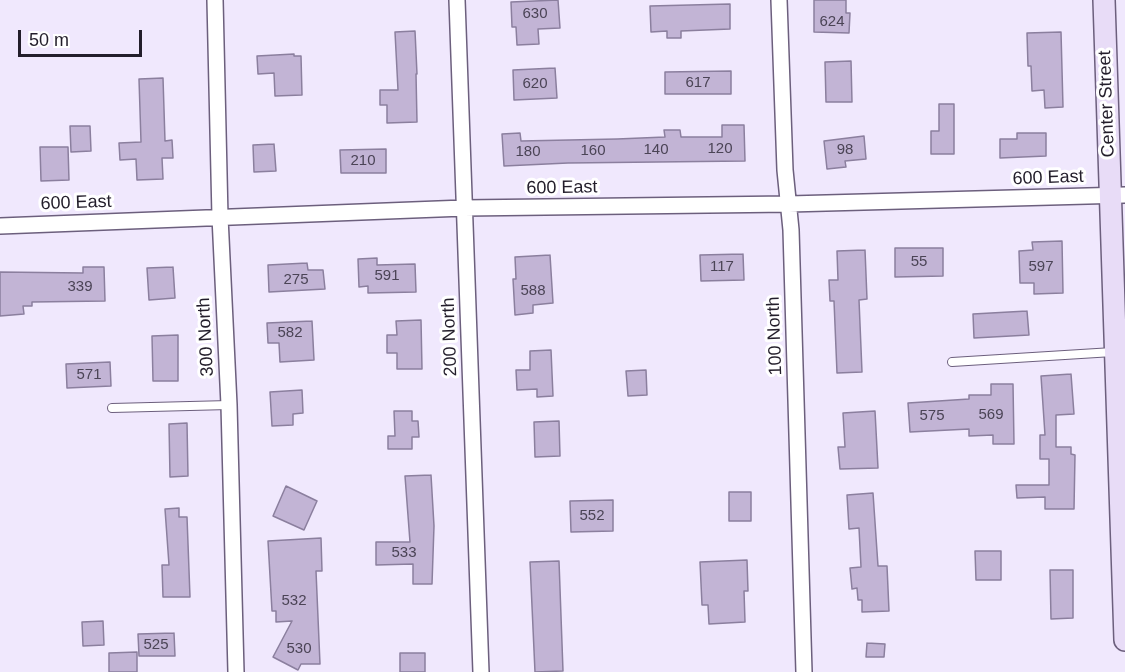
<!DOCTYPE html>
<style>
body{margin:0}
#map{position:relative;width:1125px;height:672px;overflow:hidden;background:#f0e8fd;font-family:Arial,sans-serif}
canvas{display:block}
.scale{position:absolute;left:18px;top:30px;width:124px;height:27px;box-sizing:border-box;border:3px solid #231e2b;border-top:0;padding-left:8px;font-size:18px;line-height:21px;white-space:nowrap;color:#231e2b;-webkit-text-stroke:4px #fff;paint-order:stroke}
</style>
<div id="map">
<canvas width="1125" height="672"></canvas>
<div class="scale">50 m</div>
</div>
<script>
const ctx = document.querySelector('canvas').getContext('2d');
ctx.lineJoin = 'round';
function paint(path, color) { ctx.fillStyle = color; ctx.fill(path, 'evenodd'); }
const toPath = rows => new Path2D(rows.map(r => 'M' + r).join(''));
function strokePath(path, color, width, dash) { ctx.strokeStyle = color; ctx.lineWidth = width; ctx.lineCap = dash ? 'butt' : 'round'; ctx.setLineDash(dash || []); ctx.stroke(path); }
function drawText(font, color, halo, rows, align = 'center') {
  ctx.font = font + ' Arial,sans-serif'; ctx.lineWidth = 6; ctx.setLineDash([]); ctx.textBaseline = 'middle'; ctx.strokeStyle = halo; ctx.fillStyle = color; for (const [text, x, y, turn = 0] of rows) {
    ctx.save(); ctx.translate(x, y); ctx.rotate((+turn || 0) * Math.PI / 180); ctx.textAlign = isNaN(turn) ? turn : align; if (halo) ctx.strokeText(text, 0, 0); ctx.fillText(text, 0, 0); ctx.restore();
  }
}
const building = toPath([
 [558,0,560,28,538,29,539,44,517,45,516,27,512,27,511,2,558,0],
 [814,0,846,0,846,13,850,13,849,33,814,32,814,0],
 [730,4,730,29,681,31,681,38,667,38,667,31,651,32,650,6,730,4],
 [415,31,417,74,416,74,417,122,387,123,387,105,380,105,380,90,398,90,395,32,415,31],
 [1061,32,1063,107,1045,108,1044,90,1032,91,1031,66,1028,66,1027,33,1061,32],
 [294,54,294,56,301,56,302,95,275,96,274,73,258,74,257,56,294,54],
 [851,61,852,102,826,102,825,62,851,61],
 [555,68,557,98,514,100,513,70,555,68],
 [731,71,731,94,665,94,665,72,731,71],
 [163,78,165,141,172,140,173,158,162,158,163,179,137,180,136,159,120,160,119,143,141,142,139,79,163,78],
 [939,104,954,104,954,154,931,154,931,131,939,131,939,104],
 [722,125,744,125,745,161,568,163,504,166,502,134,520,133,521,141,617,139,665,137,664,130,680,130,681,137,722,137,722,125],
 [70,126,90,126,91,151,71,152,70,126],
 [1017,133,1046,133,1046,156,1000,158,1000,139,1017,139,1017,133],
 [864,136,866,159,845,161,846,167,827,169,824,141,864,136],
 [274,144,276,171,254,172,253,145,274,144],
 [40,147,68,147,69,180,41,181,40,147],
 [386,149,386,173,341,173,340,150,386,149],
 [1062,241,1063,293,1034,294,1034,283,1020,283,1019,251,1033,250,1032,242,1062,241],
 [895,248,943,248,943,276,895,277,895,248],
 [865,250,867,299,859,300,862,372,837,373,834,301,830,301,829,280,838,280,837,251,865,250],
 [743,254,744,280,701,281,700,255,743,254],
 [550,255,553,303,533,305,533,313,515,315,513,279,516,279,515,257,550,255],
 [377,258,377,265,415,264,416,292,368,293,368,286,359,287,358,259,377,258],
 [307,263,308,270,323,270,325,289,269,292,268,265,307,263],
 [83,267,104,267,105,301,32,302,32,306,23,306,24,314,0,316,0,272,83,273,83,267],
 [173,267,175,298,149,300,147,268,173,267],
 [1027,311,1029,335,974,338,973,314,1027,311],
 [421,320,422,369,397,369,397,353,387,353,387,335,397,335,396,321,421,320],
 [312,321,314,360,280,362,279,343,268,343,267,323,312,321],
 [178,335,178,381,153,381,152,336,178,335],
 [551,350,553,396,537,397,537,389,517,390,516,370,530,370,530,351,551,350],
 [110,362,111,386,67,388,66,364,110,362],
 [646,370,647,395,628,396,626,371,646,370],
 [1071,374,1074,414,1056,415,1056,447,1071,447,1071,454,1075,455,1074,509,1045,509,1045,497,1017,498,1016,485,1049,485,1049,459,1040,459,1040,435,1045,435,1041,376,1071,374],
 [991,384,1013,384,1014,444,993,444,993,435,969,436,969,429,910,432,908,403,969,399,969,395,991,395,991,384],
 [302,390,303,413,293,414,293,425,272,426,270,392,302,390],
 [394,411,412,411,412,421,418,421,419,437,412,437,412,449,388,449,388,436,395,436,394,411],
 [875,411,878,468,840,469,838,447,845,447,843,413,875,411],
 [559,421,560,456,535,457,534,422,559,421],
 [187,423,188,476,170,477,169,424,187,423],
 [431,475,434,526,432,584,413,584,413,564,376,565,376,542,410,542,405,476,431,475],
 [286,486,317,501,304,530,273,516,286,486],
 [729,492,751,492,751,521,729,521,729,492],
 [873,493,878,566,887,566,889,611,862,612,862,600,858,600,857,588,852,589,850,568,861,567,859,528,849,529,847,495,873,493],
 [613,500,613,531,571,532,570,501,613,500],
 [179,508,179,517,187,517,190,597,163,597,162,565,169,565,165,509,179,508],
 [321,538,322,571,316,571,320,664,301,664,298,670,273,657,292,621,276,622,276,611,272,611,268,541,321,538],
 [975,551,1001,551,1001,580,976,580,975,551],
 [747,560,748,591,744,591,745,622,709,624,708,605,702,605,700,562,747,560],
 [559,561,563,671,535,672,530,562,559,561],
 [1050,570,1073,570,1073,618,1051,619,1050,570],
 [103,621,104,645,83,646,82,622,103,621],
 [174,633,175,656,139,656,138,634,174,633],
 [867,643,885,644,884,657,866,657,867,643],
 [137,652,137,672,109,672,109,653,137,652],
 [400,653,425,653,425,672,400,672,400,653]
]);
const lane = toPath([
 [952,362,1113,352],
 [112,408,229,405]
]);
const street = toPath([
 [215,0,220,217,229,405,236,672],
 [457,0,481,672],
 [779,0,785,170,791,230,804,672],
 [0,226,464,208,789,204,1125,195]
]);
const secondary = toPath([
 [1104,0,1125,640]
]);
const numberNames = [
 ["630",535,14],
 ["624",832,22],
 ["617",698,83],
 ["620",535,84],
 ["120",720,149],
 ["140",656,150],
 ["98",845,150],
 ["160",593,151],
 ["180",528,152],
 ["210",363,161],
 ["55",919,262],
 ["117",722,267],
 ["597",1041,267],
 ["591",387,276],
 ["275",296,280],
 ["339",80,287],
 ["588",533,291],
 ["582",290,333],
 ["571",89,375],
 ["569",991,415],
 ["575",932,416],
 ["552",592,516],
 ["533",404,553],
 ["532",294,601],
 ["525",156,645],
 ["530",299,649]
];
const streetNames = [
 ["Center Street",1107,104,-92],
 ["600 East",1048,178,-2],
 ["600 East",562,188,-1],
 ["600 East",76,203,-2],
 ["100 North",775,336,-92],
 ["300 North",206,337,-93],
 ["200 North",450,337,-92]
];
paint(building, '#c2b4d5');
strokePath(building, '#8b7f9e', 1.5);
strokePath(lane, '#6c5f7d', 10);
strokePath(street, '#6c5f7d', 18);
strokePath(secondary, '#6c5f7d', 24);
strokePath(lane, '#fff', 8);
strokePath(street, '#fff', 15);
strokePath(secondary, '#e8dcf7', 21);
drawText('15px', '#4b4456', null, numberNames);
drawText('18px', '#231e2b', '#fff', streetNames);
</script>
